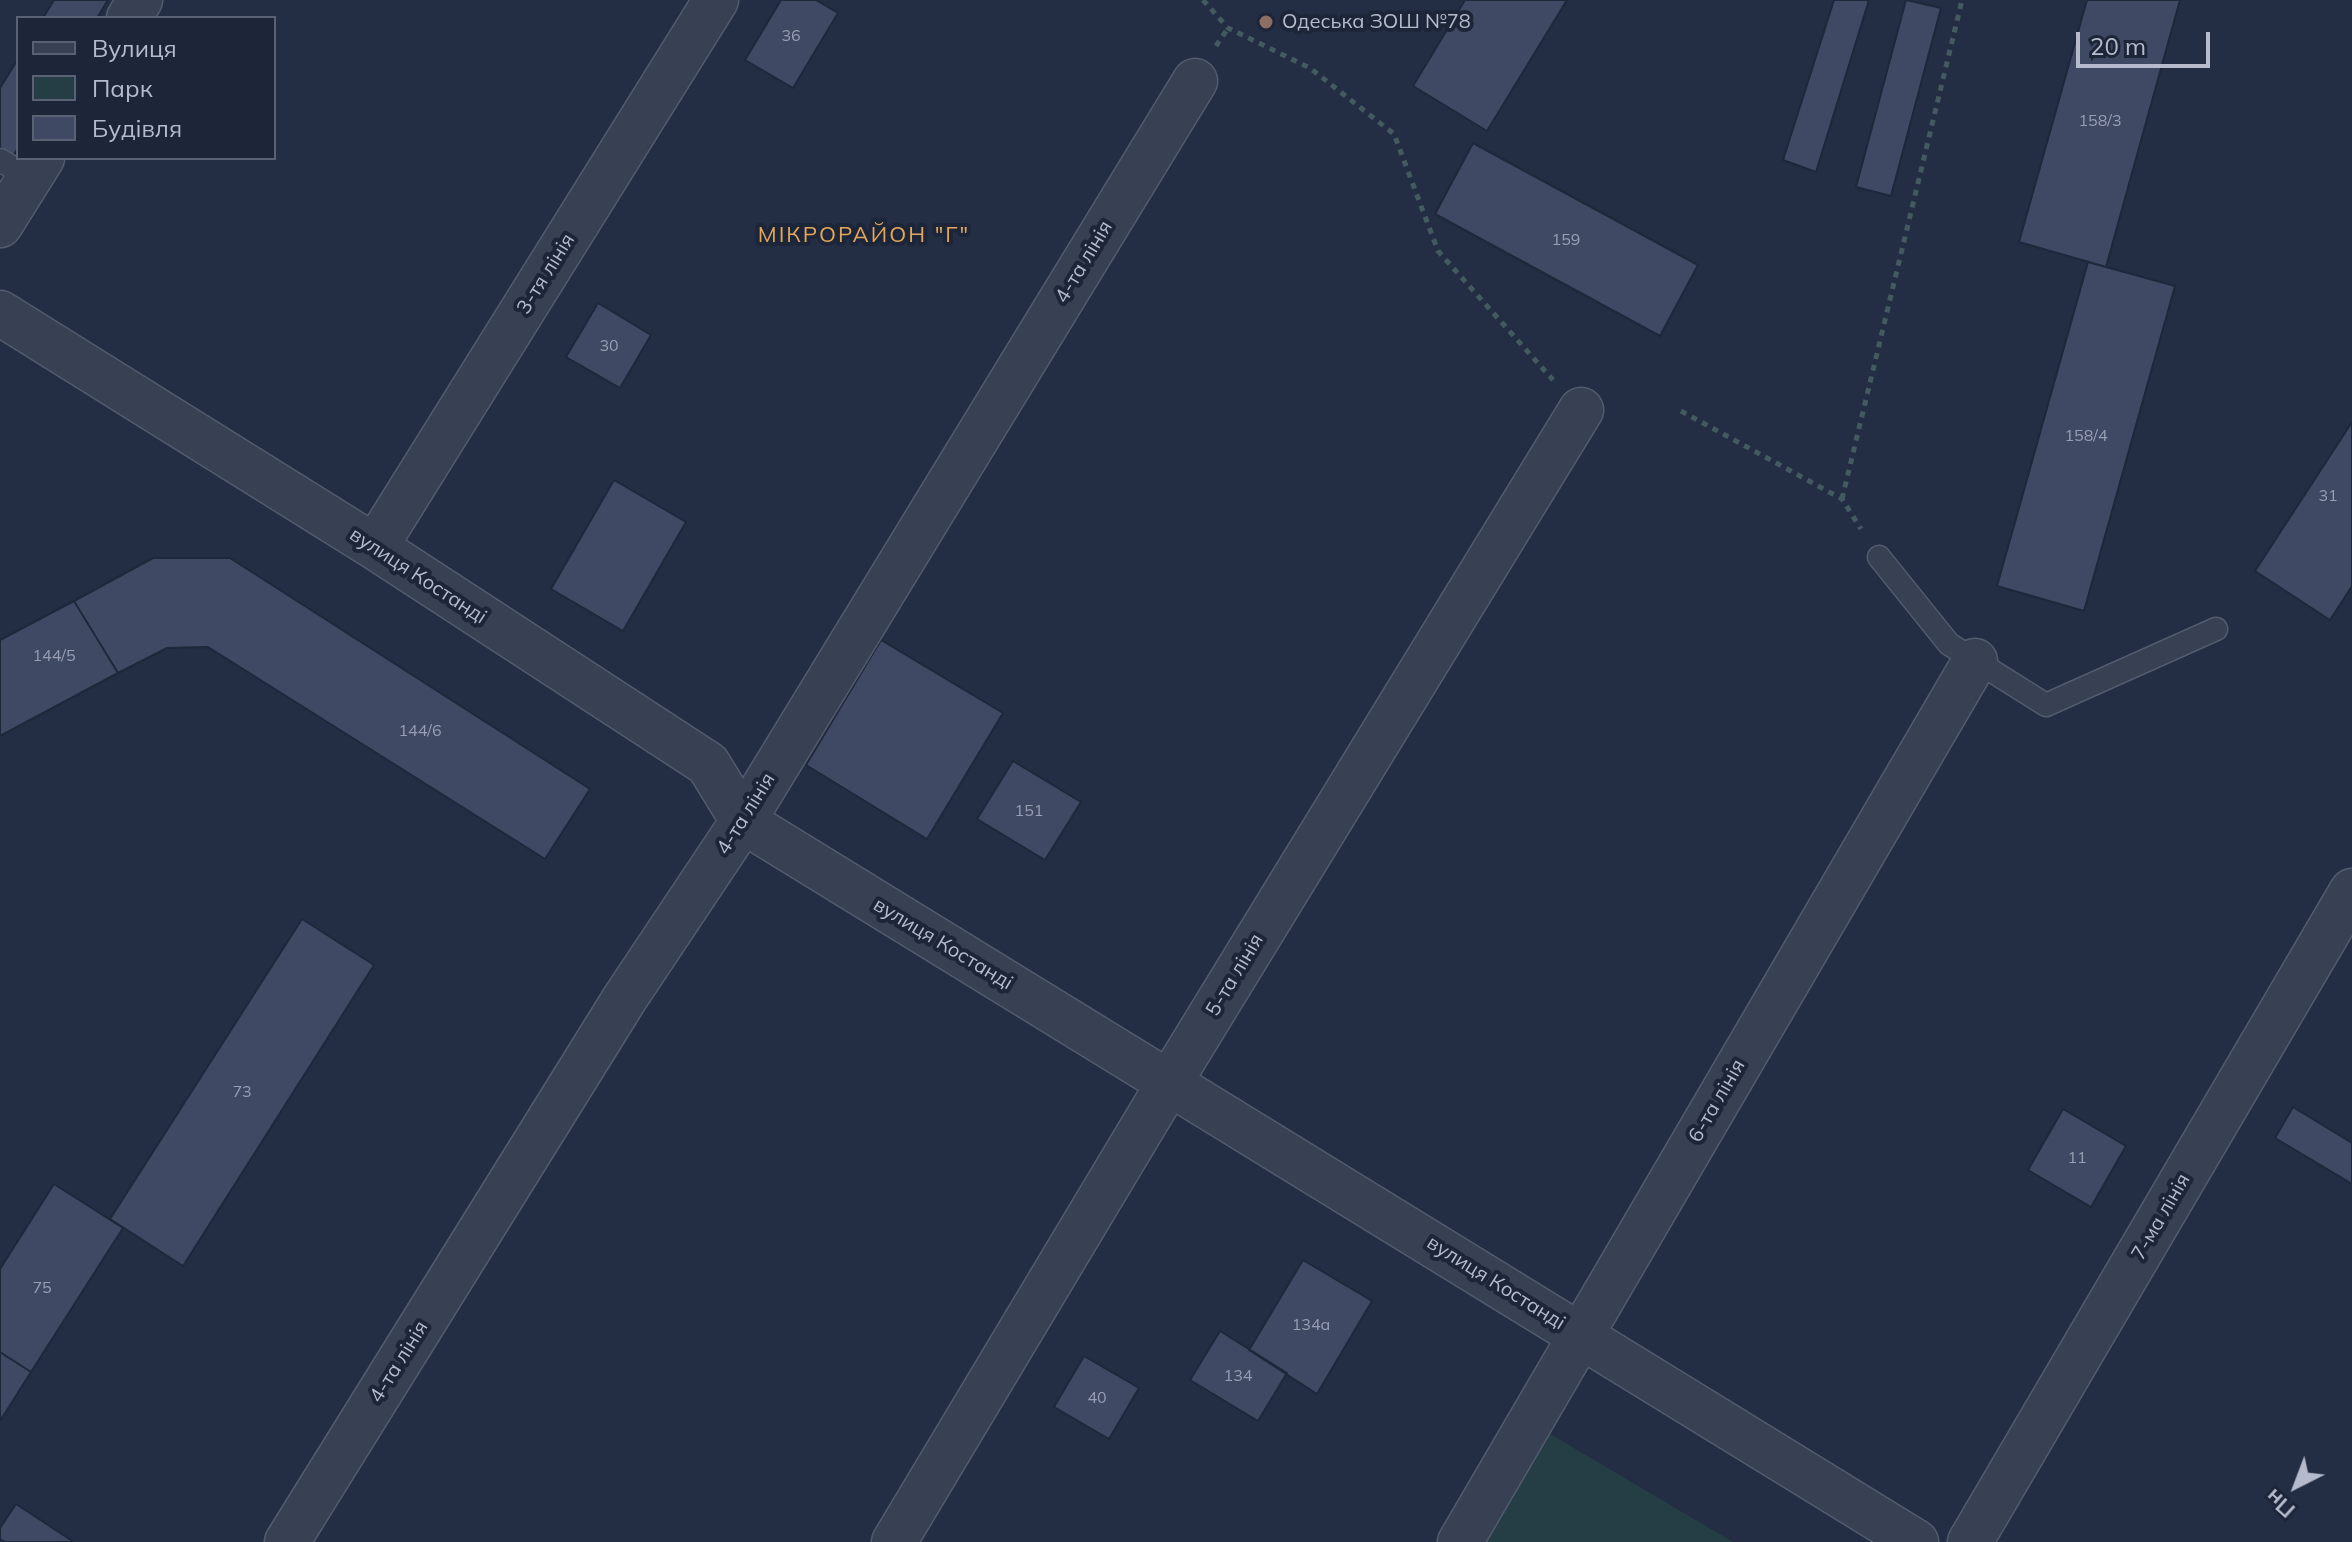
<!DOCTYPE html>
<meta charset="utf-8">
<style>
body{margin:0}
#map{position:relative;width:2352px;height:1542px;overflow:hidden;background:#232d44;font-family:Mulish,sans-serif}
canvas{display:block}
.legend{position:absolute;left:16px;top:16px;width:260px;height:144px;box-sizing:border-box;background:#1d2539;border:2px solid #5a6174;margin:0;padding:10px 14px;list-style:none;font-size:24px;color:#b5bbcd}
.legend li{display:flex;align-items:center;gap:16px;height:40px}
.legend b{width:40px;border:2px solid #5a6174}
.north{position:absolute;left:2256px;top:1446px;width:80px;height:80px;-webkit-text-stroke:6px #1d2539;paint-order:stroke;rotate:222deg;font-size:22px;font-weight:700;line-height:32px;text-align:center;color:#b5bbcd}
.north::after{content:'';display:block;margin:auto;width:28px;height:36px;background:#b5bbcd;clip-path:polygon(50% 0,100% 100%,50% 72%,0 100%)}
.scale{position:absolute;left:2076px;top:32px;width:134px;height:36px;box-sizing:border-box;border:4px solid #b5bbcd;border-top:0;padding-left:10px;font-size:24px;line-height:28px;white-space:nowrap;color:#b5bbcd;-webkit-text-stroke:6px #1d2539;paint-order:stroke}
</style>
<div id="map">
<canvas width="2352" height="1542"></canvas>
<ul class="legend">
<li><b style="height:10px;background:#384053"></b>Вулиця</li>
<li><b style="height:22px;background:#253d45"></b>Парк</li>
<li><b style="height:22px;background:#404964"></b>Будівля</li>
</ul>
<div class="north">Пн</div>
<div class="scale">20 m</div>
</div>
<script>
const ctx = document.querySelector('canvas').getContext('2d');
ctx.lineJoin = 'round';
function paint(path, color) { ctx.fillStyle = color; ctx.fill(path, 'evenodd'); }
const toPath = rows => new Path2D(rows.map(r => 'M' + r).join(''));
function strokePath(path, color, width, dash) { ctx.strokeStyle = color; ctx.lineWidth = width; ctx.lineCap = dash ? 'butt' : 'round'; ctx.setLineDash(dash || []); ctx.stroke(path); }
function drawText(font, color, halo, rows, align = 'center') {
  ctx.font = font + ' Mulish,sans-serif'; ctx.lineWidth = 8; ctx.setLineDash([]); ctx.textBaseline = 'middle'; ctx.strokeStyle = halo; ctx.fillStyle = color; for (const [text, x, y, turn = 0] of rows) {
    ctx.save(); ctx.translate(x, y); ctx.rotate((+turn || 0) * Math.PI / 180); ctx.textAlign = isNaN(turn) ? turn : align; if (halo) ctx.strokeText(text, 0, 0); ctx.fillText(text, 0, 0); ctx.restore();
  }
}
const green = toPath([
 [1547,1432,1733,1542,1483,1542]
]);
const building = toPath([
 [54,0,108,0,97,18,43,18,54,0],
 [781,0,816,0,838,13,793,88,745,60,781,0],
 [1465,0,1567,0,1487,131,1413,86,1465,0],
 [1834,0,1869,0,1816,172,1783,160,1834,0],
 [1906,0,1941,8,1891,196,1856,187,1906,0],
 [2087,0,2180,0,2106,267,2019,242,2087,0],
 [18,59,18,148,13,156,0,147,0,88,18,59],
 [1473,143,1698,265,1660,336,1435,214,1473,143],
 [2088,262,2175,286,2084,611,1997,586,2088,262],
 [598,303,651,335,620,388,566,357,598,303],
 [2352,422,2352,586,2330,620,2255,571,2352,422],
 [614,480,686,522,623,631,551,589,614,480],
 [153,558,230,558,590,789,545,859,208,647,167,648,118,673,74,601,153,558],
 [74,601,118,673,0,736,0,640,74,601],
 [881,640,1003,713,927,839,806,765,881,640],
 [1013,761,1081,802,1045,860,977,819,1013,761],
 [302,919,374,965,183,1266,110,1219,302,919],
 [2293,1107,2352,1143,2352,1184,2275,1138,2293,1107],
 [2063,1109,2126,1146,2091,1207,2028,1170,2063,1109],
 [54,1184,123,1228,31,1372,0,1352,0,1269,54,1184],
 [1303,1260,1372,1301,1317,1394,1249,1350,1303,1260],
 [1220,1331,1287,1373,1258,1421,1190,1380,1220,1331],
 [0,1352,31,1372,0,1421,0,1352],
 [1084,1356,1139,1388,1109,1439,1054,1407,1084,1356],
 [16,1504,74,1542,5,1542,0,1539,0,1528,16,1504]
]);
const path = toPath([
 [1203,0,1228,28,1310,68,1394,134,1438,251,1553,380],
 [1216,46,1228,28],
 [1681,411,1842,499,1861,529],
 [1842,499,1962,0]
]);
const service = toPath([
 [0,160,30,178],
 [1879,557,1949,644,2046,705,2216,629]
]);
const minor = toPath([
 [129,18,140,0],
 [0,225,42,158],
 [0,313,375,547,708,764,743,821,1916,1542],
 [375,547,716,0],
 [287,1542,625,998,743,821,1195,81],
 [894,1542,1169,1083,1581,410],
 [1460,1542,1975,661],
 [1970,1542,2352,891]
]);
const markers = [
 [1266,22,8,"#8d6e63"]
];
const numberNames = [
 ["36",791,36],
 ["158/3",2100,121],
 ["159",1566,240],
 ["30",609,346],
 ["158/4",2086,436],
 ["31",2328,496],
 ["144/5",54,656],
 ["144/6",420,731],
 ["151",1029,811],
 ["73",242,1092],
 ["11",2077,1158],
 ["75",42,1288],
 ["134а",1311,1325],
 ["134",1238,1376],
 ["40",1097,1398]
];
const poiNames = [
 ["Одеська ЗОШ №78",1282,22]
];
const streetNames = [
 ["4-та лінія",1084,262,-59],
 ["3-тя лінія",546,274,-58],
 ["вулиця Костанді",418,576,33],
 ["4-та лінія",746,814,-58],
 ["вулиця Костанді",943,944,31],
 ["5-та лінія",1235,975,-59],
 ["6-та лінія",1717,1101,-60],
 ["7-ма лінія",2161,1217,-60],
 ["вулиця Костанді",1496,1283,32],
 ["4-та лінія",399,1362,-58]
];
const neighbourhoodNames = [
 ["МІКРОРАЙОН \"Г\"",864,235]
];
paint(green, '#253d45');
paint(building, '#404964');
strokePath(building, '#1f273b', 2);
strokePath(service, '#535b6e', 25);
strokePath(minor, '#535b6e', 47);
strokePath(path, '#445a61', 5, [6, 6]);
strokePath(service, '#384053', 22);
strokePath(minor, '#384053', 44);
for (const [x, y, r, color] of markers) { const dot = new Path2D(); dot.arc(x, y, r, 0, 2 * Math.PI); ctx.fillStyle = color; ctx.fill(dot); strokePath(dot, '#1d2539', 3); }
drawText('16px', '#989eb3', null, numberNames);
drawText('20px', '#b5bbcd', '#1d2539', poiNames, 'left');
drawText('20px', '#b5bbcd', '#1d2539', streetNames);
ctx.letterSpacing = '2px';
drawText('22px', '#e1a65c', '#1d2539', neighbourhoodNames);
ctx.letterSpacing = '0px';
</script>
